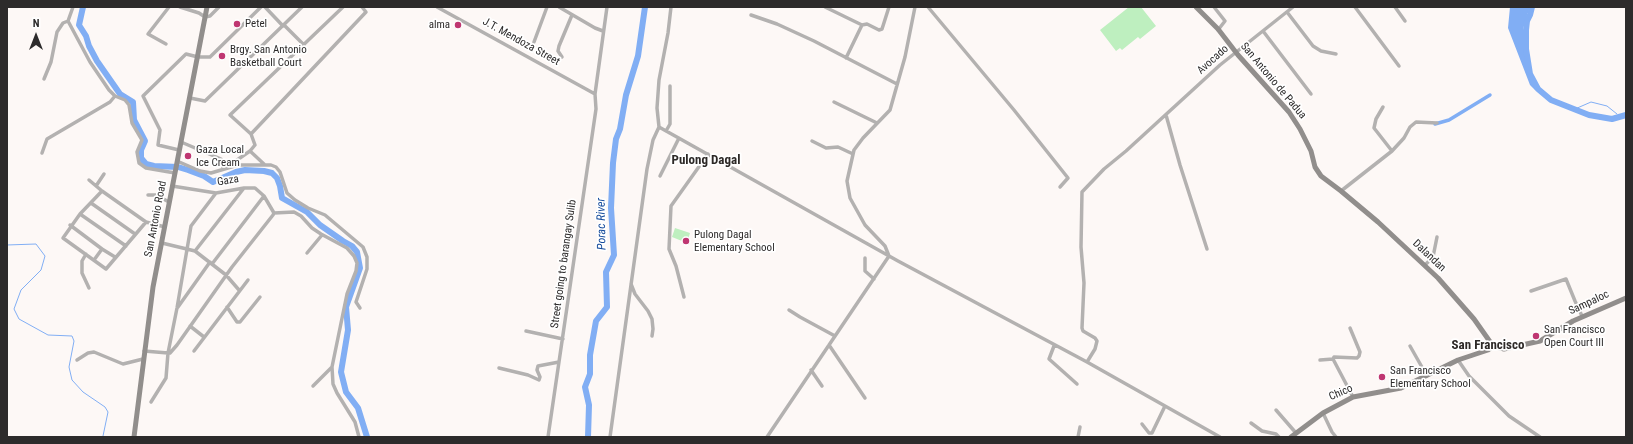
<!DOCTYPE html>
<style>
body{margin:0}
#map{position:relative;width:1633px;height:444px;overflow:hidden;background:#fdf8f6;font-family:"Roboto Condensed",sans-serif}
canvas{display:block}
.frame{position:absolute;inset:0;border:8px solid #2d2b2b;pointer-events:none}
.north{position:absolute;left:16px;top:16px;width:40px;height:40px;-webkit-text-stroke:3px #fff;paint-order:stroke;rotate:0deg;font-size:11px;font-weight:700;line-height:16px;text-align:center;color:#2d2b2b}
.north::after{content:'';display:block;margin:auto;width:14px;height:18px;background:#2d2b2b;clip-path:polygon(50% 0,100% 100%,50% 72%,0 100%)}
</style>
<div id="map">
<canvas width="1633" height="444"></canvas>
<div class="frame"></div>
<div class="north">N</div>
</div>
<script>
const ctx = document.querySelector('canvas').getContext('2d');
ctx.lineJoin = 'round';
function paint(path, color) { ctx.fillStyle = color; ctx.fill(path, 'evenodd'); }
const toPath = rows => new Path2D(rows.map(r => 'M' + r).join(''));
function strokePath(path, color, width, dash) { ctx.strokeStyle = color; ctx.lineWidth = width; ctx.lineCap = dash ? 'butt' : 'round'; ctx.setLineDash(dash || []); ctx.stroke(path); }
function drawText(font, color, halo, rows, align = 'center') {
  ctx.font = font + ' "Roboto Condensed",sans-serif'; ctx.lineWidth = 3.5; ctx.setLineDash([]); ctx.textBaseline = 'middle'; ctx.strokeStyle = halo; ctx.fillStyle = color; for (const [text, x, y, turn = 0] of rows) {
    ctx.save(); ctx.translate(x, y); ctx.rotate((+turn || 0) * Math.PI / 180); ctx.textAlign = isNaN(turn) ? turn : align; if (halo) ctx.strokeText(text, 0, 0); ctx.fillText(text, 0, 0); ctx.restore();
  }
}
const green = toPath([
 [1129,7,1141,7,1156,26,1140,39,1138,37,1122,50,1120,48,1116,51,1100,30],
 [675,228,690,233,687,243,672,237]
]);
const water = toPath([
 [1510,7,1530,7,1525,21,1523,30,1526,59,1529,74,1537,90,1535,90,1530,85,1508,28]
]);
const stream = toPath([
 [1575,109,1591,102,1607,106,1617,114],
 [7,245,36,244,45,256,41,270,21,290,14,309,19,319,48,335,72,336,74,341,69,367,72,380,83,392,105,407,108,412,103,436,104,437]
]);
const canal = toPath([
 [1435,124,1449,120,1490,95]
]);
const river = toPath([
 [83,7,79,25,86,36,89,46,97,61,120,94,133,102,134,120,145,141,141,150,141,158,146,164,154,166,178,167,188,170,204,176,213,182,236,172,245,170,264,171,272,173,277,178,280,186,282,198,307,212,320,225,343,241,352,246,357,252,360,268,346,307,348,330,341,372,346,392,358,408,367,437],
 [1532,7,1530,15,1527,21,1526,30,1526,49,1530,74,1538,89,1551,100,1589,115,1612,119,1626,115],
 [588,437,589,405,585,387,590,374,590,355,596,321,607,307,606,272,614,255,611,208,613,163,616,139,620,129,626,95,638,56,645,7]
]);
const street = toPath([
 [73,7,68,21,90,62,109,90,115,96,125,100,129,105,132,123,142,140,137,152,139,163,146,168,175,173],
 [180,7,199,13,205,17,210,16,219,7],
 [265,7,283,26],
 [343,7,230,115,251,134,366,12,362,7],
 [437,7,595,94],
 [559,7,595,28,603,31],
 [825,7,862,25,846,58],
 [928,7,1014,110,1068,178,1060,187],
 [1214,7,1225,21,1218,30],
 [1355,7,1399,66],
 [1395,7,1405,21],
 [1287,12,1313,46,1321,51,1336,54],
 [751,15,777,24,814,41,897,84],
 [284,25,304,45],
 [862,25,867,24,879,30,882,29,889,7],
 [1263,31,1311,94],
 [534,42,547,7],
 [166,44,148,34,169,7],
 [562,57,558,51,559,46,572,15],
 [44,79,51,62,57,32,63,23,68,21],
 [190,98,205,101,302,7],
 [834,102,877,123],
 [1383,107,1376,119,1374,128,1392,151],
 [1166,115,1180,165,1207,249],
 [659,127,898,261,1087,362,1220,437],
 [666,131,670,124,670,86],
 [812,141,826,148,838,147,853,154],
 [181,142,221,159,223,163,223,169],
 [179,150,158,145,160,130,143,96,186,54,198,57,210,57,261,7],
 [250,151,265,165],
 [42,153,47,139,110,102,115,96],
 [177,161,200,171,211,173,238,165,271,165,276,167,280,172,287,193,295,200,308,208,325,215,363,247,367,257,367,269,356,302,360,308],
 [227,167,250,151,255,145,251,134],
 [660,176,679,138],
 [89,180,102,191],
 [96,186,104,174],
 [172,186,216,193,244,188,255,188,264,196,274,213],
 [1341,191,1392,151,1404,138,1410,127,1416,122,1437,123],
 [148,195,156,195,169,202],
 [91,203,135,234],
 [274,213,294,212,301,216,312,228,321,234,347,248,354,256,357,263,356,271,347,294,332,367,333,384,337,393,355,422,359,437],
 [80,214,126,246],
 [146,222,106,269,63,238,80,214,102,191,146,222,165,227],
 [70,225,102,249,94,260],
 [162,243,195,251,226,275,239,290],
 [102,249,115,257],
 [195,251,244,188],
 [307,253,322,235],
 [86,254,82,261,82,273,89,288],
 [865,258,865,271,874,279],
 [212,264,264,196],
 [1425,265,1433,257,1437,237],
 [631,284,635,294,648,311,652,319,653,329,652,336],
 [1531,291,1566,279,1575,301,1582,316],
 [684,297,676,266,669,249,671,206,708,154],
 [178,307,210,262],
 [227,307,237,322,240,322,260,297],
 [789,310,800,317,835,336],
 [190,326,204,337],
 [526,331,563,339],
 [829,345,865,398],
 [1054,346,1049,359,1077,384],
 [1410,346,1427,376],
 [144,351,168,353,177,308,191,226,216,193],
 [194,351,248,280],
 [1333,359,1334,357,1357,358,1359,356,1360,352,1350,328],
 [77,360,88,353,94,352,123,364,143,359],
 [1320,360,1333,359,1353,397],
 [1458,360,1469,376,1509,416,1540,437],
 [1087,362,1095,349,1097,341,1095,338,1083,331,1082,328,1084,283,1081,247,1082,192,1104,169,1126,151,1220,65,1293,7],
 [499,368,528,375,539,380,540,377,537,370,538,366,559,362],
 [811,370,822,386],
 [313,386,332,367],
 [151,402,166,378,168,353,170,353,177,345,232,267,273,215,274,213],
 [1276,410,1296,433],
 [1323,413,1332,432,1336,437],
 [1251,423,1262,431,1276,434,1279,437],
 [1142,424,1149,433,1152,433,1165,406],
 [548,437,596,109,595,94,607,7],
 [610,437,647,169,653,140,659,127,657,108,659,80,668,33,671,7],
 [767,437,889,256,885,246,865,225,850,198,847,181,854,150,863,138,890,110,905,57,915,7],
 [1078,437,1080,427]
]);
const secondary = toPath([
 [1196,7,1218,29,1238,55,1289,112,1300,129,1311,151,1315,167,1321,176,1341,191,1378,222,1438,278,1474,319,1493,346],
 [1493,346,1504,349,1540,341,1573,321,1626,298],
 [134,437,153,287,207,7],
 [1291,437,1323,413,1353,397,1401,388,1458,360,1488,350,1493,346]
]);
const markers = [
 [237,24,4,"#bf3671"],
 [458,25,4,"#bf3671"],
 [222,56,4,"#bf3671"],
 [188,156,4,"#bf3671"],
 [686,241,4,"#bf3671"],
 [1536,336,4,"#bf3671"],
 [1382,377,4,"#bf3671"]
];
const poiNames = [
 ["Petel",245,24],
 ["alma",450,25,"right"],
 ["Brgy. San Antonio",230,50],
 ["Basketball Court",230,63],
 ["Gaza Local",196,150],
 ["Ice Cream",196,163],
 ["Pulong Dagal",694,235],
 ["Elementary School",694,248],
 ["San Francisco",1544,330],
 ["Open Court III",1544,343],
 ["San Francisco",1390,371],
 ["Elementary School",1390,384]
];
const streetNames = [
 ["J.T. Mendoza Street",521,42,29],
 ["Avocado",1213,60,-42],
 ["San Antonio de Padua",1273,81,50],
 ["Gaza",228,181,-9],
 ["San Antonio Road",156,219,-79],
 ["Dalandan",1429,256,43],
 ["Street going to barangay Sulib",564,264,-82],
 ["Sampaloc",1589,303,-25],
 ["Chico",1341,393,-23]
];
const waterNames = [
 ["Porac River",602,224,-91]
];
const quarterNames = [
 ["Pulong Dagal",706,161],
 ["San Francisco",1488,346]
];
paint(green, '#beefbf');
paint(water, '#81aef4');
strokePath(stream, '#81aef4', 1);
strokePath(canal, '#81aef4', 3.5);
strokePath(river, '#81aef4', 6);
strokePath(street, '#b3b1b0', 3.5);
strokePath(secondary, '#918e8c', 5);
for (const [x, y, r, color] of markers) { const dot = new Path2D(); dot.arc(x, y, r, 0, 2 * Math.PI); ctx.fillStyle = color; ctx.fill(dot); strokePath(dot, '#fff', 1.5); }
drawText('11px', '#2d2b2b', '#fff', poiNames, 'left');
drawText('11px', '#2d2b2b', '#fff', streetNames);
drawText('italic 12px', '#144a9b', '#fff', waterNames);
drawText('bold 13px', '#2d2927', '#fff', quarterNames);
</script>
